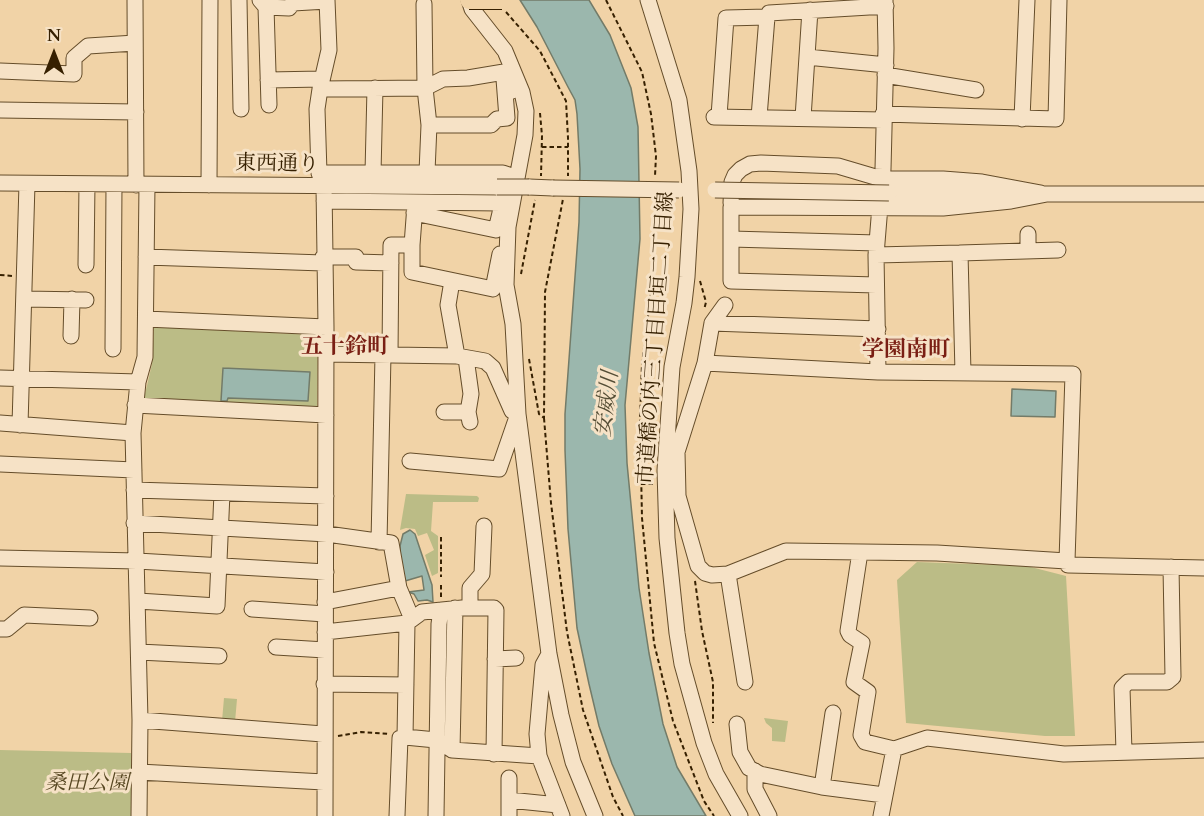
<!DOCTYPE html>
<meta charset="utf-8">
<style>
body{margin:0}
#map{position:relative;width:1204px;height:816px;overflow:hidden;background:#f1d3a7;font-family:Cardo,serif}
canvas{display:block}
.north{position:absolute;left:24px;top:24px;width:60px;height:60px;-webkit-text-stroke:4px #f6e2c6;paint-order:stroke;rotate:0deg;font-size:16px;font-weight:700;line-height:24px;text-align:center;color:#362001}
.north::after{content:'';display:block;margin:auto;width:21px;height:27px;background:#362001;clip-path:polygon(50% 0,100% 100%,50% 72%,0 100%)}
</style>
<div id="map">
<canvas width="1204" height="816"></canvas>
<div class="north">N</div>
</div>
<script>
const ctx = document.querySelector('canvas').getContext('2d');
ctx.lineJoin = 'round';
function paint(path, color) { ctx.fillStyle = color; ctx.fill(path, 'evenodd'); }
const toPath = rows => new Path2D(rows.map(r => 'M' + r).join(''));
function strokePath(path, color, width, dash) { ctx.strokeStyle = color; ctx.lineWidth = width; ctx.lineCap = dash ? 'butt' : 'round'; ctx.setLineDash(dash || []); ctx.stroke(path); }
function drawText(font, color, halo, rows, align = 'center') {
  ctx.font = font + ' Cardo,"Noto Serif JP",serif'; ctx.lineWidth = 6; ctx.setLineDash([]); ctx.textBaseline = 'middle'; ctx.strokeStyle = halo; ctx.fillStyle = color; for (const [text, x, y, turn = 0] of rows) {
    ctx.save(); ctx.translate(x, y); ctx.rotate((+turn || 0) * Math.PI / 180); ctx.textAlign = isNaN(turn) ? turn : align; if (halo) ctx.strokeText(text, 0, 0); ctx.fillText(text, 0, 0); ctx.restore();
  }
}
const green = toPath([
 [154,327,314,335,318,340,317,408,144,398,152,364],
 [406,494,477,496,479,498,478,502,433,502,431,531,438,536,438,573,432,576,425,555,434,550,427,533,418,536,415,529,406,528,400,530],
 [917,562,1027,566,1066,576,1075,736,1045,736,906,723,897,580],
 [224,698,237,699,235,722,222,721],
 [764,718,788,721,785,742,772,741,772,728,766,723],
 [0,750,131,753,131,816,0,816]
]);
const water = toPath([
 [520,0,589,0,610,35,631,88,638,127,640,239,625,405,627,463,639,588,649,653,663,724,677,767,706,816,635,816,612,764,599,726,589,684,577,628,568,529,565,450,565,414,579,222,580,169,577,114,575,100,568,87,537,27,520,0],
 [223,368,310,372,308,401,228,398,227,401,221,401,223,368],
 [1012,389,1056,391,1055,417,1011,416,1012,389],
 [410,530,415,534,432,585,433,602,427,600,418,601,414,594,408,592,424,590,422,576,405,581,400,557,400,546,403,534,410,530]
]);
const path = toPath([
 [606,0,642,72,651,114,656,156,655,176],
 [506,12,540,51,566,101,568,138,568,176],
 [540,113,542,136,541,176],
 [542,147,568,147],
 [655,203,655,234,650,301,642,364,640,420,642,518,654,643,673,721,704,801,714,816],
 [521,274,535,200],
 [0,275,13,276],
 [700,281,706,302,704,310],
 [529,359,539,414,544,418,545,292,563,199],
 [544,418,551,503,567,632,583,710,613,797,623,816],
 [641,484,653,484],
 [441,537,441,577],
 [695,581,702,631,713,682,713,723],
 [441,585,441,599],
 [338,736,361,732,389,734]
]);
const minor = toPath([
 [135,0,136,185],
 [239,0,241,109],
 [260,0,266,7,289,8,293,3,327,1],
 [469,0,472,9,505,51,522,92,526,111,525,135,508,227,506,285,513,324,518,414,549,654,561,715,573,762,595,816],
 [648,0,679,100,689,171,691,209,687,277,684,303,672,367,665,470,667,538,677,633,682,664,704,743,716,774,740,816],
 [424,4,425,88,429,125,427,172],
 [266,7,269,105],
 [807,57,886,65],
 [0,71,74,74,74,58,88,46,135,43],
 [885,75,976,90],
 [268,80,322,79],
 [320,89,425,88,443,79,468,78,504,72,512,91],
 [0,110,136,112],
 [883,114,1056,119,1059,0],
 [719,116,726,18,767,17,769,13,886,6],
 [714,117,883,120],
 [759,117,767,17],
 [803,118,810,10],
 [1022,119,1027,0],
 [429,125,491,125,497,119,507,118,504,79],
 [319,173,503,173,509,175,496,230,414,213],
 [373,173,375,88],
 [0,183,497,187],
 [209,185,210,0],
 [529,187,553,188],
 [889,193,1006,194],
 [1039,194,1204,194],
 [324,201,501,203,510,206],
 [731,203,732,182,735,175,741,169,750,164,761,163,838,166,882,179,943,179,982,182,1041,193],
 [1028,234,1028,251],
 [731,239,877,243],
 [412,245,412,272,493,289,500,254],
 [960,253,1058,250],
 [876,255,960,253,963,373],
 [146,257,323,263],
 [323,257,356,257,356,262,391,263],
 [86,265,87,184],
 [452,281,448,305,457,356],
 [876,285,731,281,731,207,943,208,1011,201,1047,194],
 [24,299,86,300],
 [146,319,326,327],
 [712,323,725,305],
 [71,336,72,299],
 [113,349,114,184],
 [326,354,457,356,485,361,493,368,512,411,518,414,499,469,410,461],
 [390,355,391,245,412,245,415,205],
 [466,358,471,394,468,412,470,422],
 [705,363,878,372,1073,374,1067,561,937,553,786,551,728,574,712,575,705,573,698,566,678,496,677,452,705,363,712,323,878,329],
 [878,372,876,255,883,169,886,48,885,0],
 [0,378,138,382],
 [135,405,326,415],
 [444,412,468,412],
 [0,423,133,433],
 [20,425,27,184],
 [0,464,134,470],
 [134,490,326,496],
 [134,523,327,534,391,543,399,588,325,602],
 [379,542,383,355],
 [860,552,848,631,850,635,862,643,854,682,868,692,861,735,865,742,894,749,927,738,1064,754,1204,750],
 [0,558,137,561,326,572],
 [1067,561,1068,565,1204,568],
 [728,574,745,682],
 [399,588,412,619],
 [138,601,217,606,222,493],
 [470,608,470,588,482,574,484,526],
 [252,609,325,614],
 [407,623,422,612,462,608,494,608,496,610,494,754],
 [0,629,7,629,24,615,90,618],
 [325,632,407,623,405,737,400,738,397,816],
 [276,647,325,650],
 [139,652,219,656],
 [495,659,516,658],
 [324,684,406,685],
 [140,720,323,734],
 [737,724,740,752,749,768,760,774,822,787,884,795],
 [405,737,436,740,452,750,539,756,537,734,543,665,548,656],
 [452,750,455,608],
 [1124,752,1122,688,1128,682,1167,682,1173,677,1171,567],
 [539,756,562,816],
 [755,771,755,789,769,816],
 [139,772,324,782],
 [822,787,833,713],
 [509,800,558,805],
 [139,816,140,720,133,433,138,382,145,357,147,185],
 [325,816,326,327,324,187,319,173,317,109,320,89,329,50,327,0],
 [436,816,439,624,441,610],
 [509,816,509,778],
 [881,816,894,749]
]);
const minorBridge = toPath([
 [497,187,529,187],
 [553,188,679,190],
 [715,190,889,193]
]);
const majorBridge = toPath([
 [469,0,502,0]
]);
const streetNames = [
 ["東西通り",277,165,1],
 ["市道橋の内三丁目目垣二丁目線",657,338,-86]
];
const parkNames = [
 ["桑田公園",87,784]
];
const neighbourhoodNames = [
 ["五十鈴町",345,348],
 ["学園南町",906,351]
];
const waterNames = [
 ["安威川",608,404,-83]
];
paint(green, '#bbbc86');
paint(water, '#9bb7ad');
strokePath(water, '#737b68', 1.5);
strokePath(minor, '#654d2a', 17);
strokePath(path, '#362001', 2, [4.5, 3]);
strokePath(minor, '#f6e2c6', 15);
strokePath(minorBridge, '#654d2a', 17, []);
strokePath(majorBridge, '#362001', 20, []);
strokePath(minorBridge, '#f6e2c6', 15);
strokePath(majorBridge, '#f1d3a7', 18);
drawText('21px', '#362001', '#f6e2c6', streetNames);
drawText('italic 21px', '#574722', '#f6e2c6', parkNames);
drawText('bold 22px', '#7a1f14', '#f6e2c6', neighbourhoodNames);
drawText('italic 22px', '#544d35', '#f6e2c6', waterNames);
</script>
